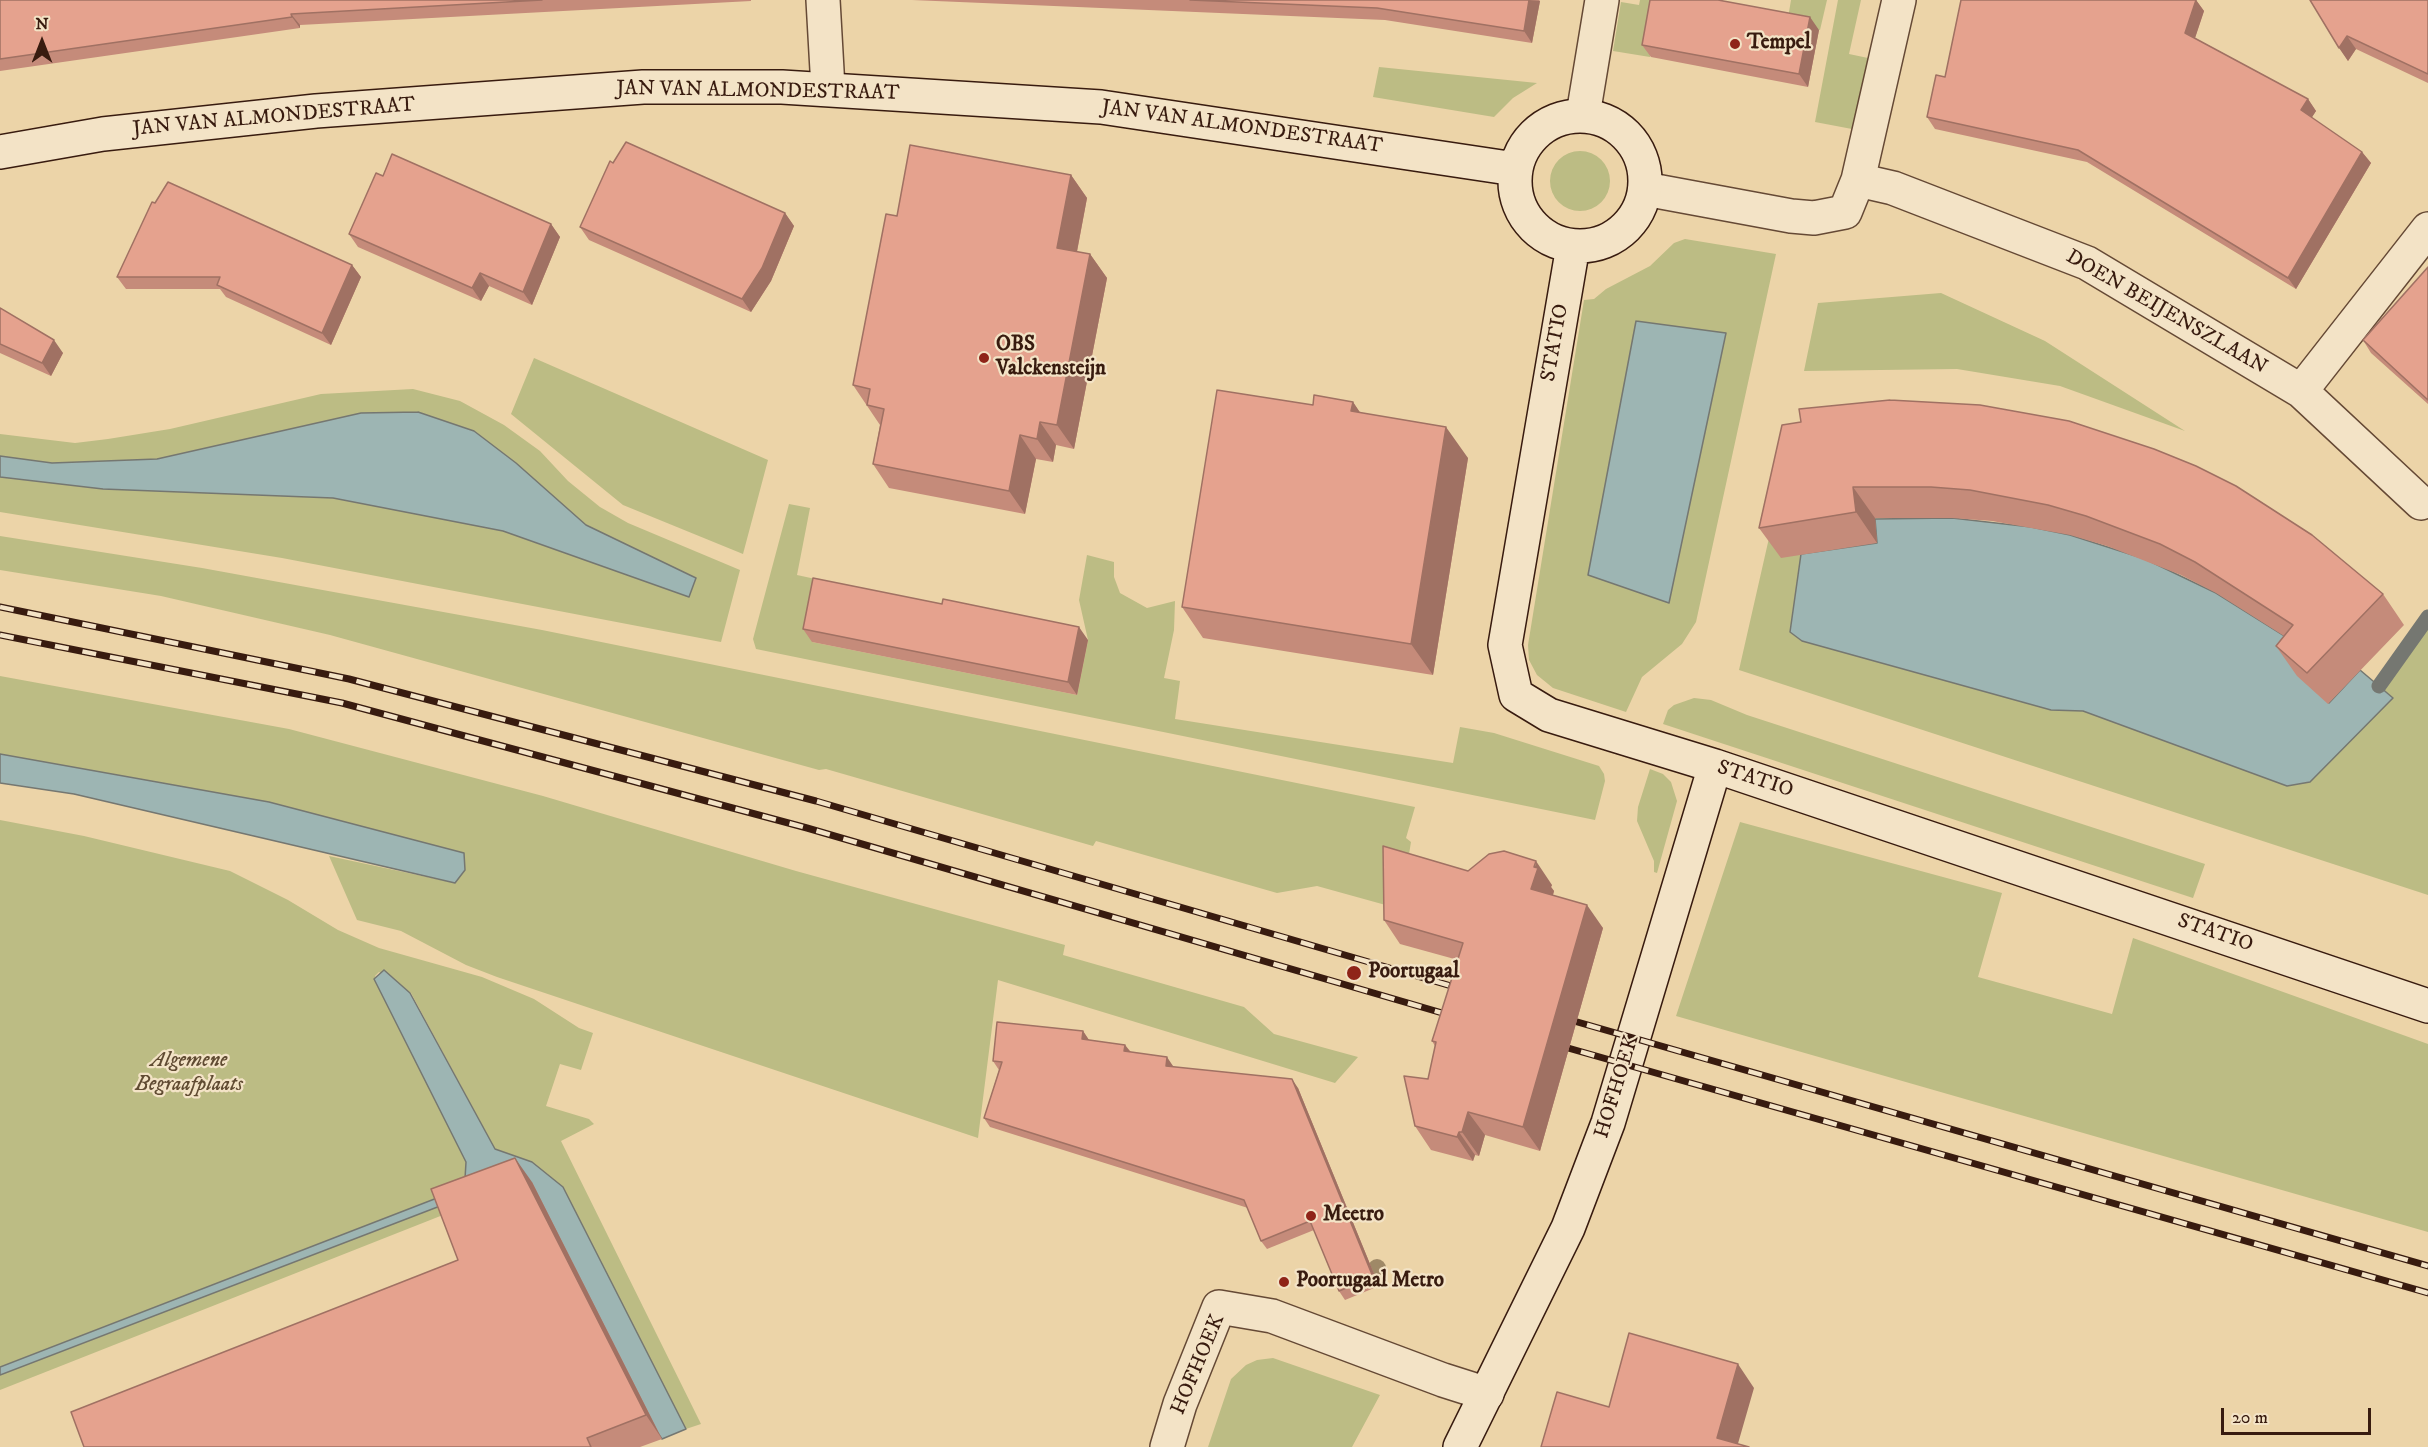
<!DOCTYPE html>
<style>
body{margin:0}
#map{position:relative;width:2428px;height:1447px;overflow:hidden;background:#ecd4a8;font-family:"IM FELL DW Pica",serif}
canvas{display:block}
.north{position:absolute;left:12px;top:12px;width:60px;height:60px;-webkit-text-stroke:4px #f3e3c6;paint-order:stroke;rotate:0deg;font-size:16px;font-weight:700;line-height:24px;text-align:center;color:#381b0f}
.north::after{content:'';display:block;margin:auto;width:21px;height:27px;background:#381b0f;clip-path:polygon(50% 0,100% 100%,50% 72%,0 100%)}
.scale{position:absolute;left:2221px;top:1408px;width:150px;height:27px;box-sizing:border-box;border:3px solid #381b0f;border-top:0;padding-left:8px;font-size:18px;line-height:21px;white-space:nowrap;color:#381b0f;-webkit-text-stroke:4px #f3e3c6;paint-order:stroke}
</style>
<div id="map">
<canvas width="2428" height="1447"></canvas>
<div class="north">N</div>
<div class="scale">20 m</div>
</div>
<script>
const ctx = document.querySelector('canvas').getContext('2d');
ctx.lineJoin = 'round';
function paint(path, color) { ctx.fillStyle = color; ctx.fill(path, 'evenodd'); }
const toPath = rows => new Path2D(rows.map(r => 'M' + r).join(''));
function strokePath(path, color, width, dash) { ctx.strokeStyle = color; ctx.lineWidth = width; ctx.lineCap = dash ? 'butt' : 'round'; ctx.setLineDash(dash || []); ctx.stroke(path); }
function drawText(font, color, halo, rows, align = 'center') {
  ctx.font = font + ' "IM FELL DW Pica",serif'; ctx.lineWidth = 4.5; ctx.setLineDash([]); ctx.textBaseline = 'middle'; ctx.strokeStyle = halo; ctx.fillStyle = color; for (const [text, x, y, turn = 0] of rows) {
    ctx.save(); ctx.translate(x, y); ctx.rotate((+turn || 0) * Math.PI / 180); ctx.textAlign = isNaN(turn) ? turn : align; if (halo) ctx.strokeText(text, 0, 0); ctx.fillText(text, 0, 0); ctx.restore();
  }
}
const green = toPath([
 [1640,0,1661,0,1650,57,1613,51,1621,2,1639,5],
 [1791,0,1827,0,1820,30,1787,24],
 [1838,0,1861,0,1849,54,1868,58,1852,129,1815,122],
 [1379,67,1537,83,1513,98,1494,117,1373,97],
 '1550 181a30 30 0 1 1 60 0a30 30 0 1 1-60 0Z',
 [1685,239,1776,254,1696,622,1682,644,1642,677,1626,712,1553,688,1537,675,1529,660,1528,645,1584,300,1594,299,1606,289,1650,266,1674,243],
 [1941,293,2045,341,2185,431,2060,386,1957,369,1804,371,1818,303],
 [534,358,768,460,743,554,623,505,511,414],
 [413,389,460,401,504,425,540,451,568,481,600,507,628,523,740,570,721,642,282,558,0,512,0,477,103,489,333,498,503,531,689,597,696,578,586,525,560,504,361,413,157,459,52,463,0,456,0,434,75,443,108,439,170,429,321,394],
 [1779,494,1801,554,1790,632,1802,641,2051,710,2083,711,2287,786,2393,698,2379,686,2428,617,2428,895,1739,670],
 [789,504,810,508,797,575,820,580,822,591,812,642,1077,695,1088,640,1079,600,1087,555,1114,562,1114,577,1120,593,1147,608,1175,601,1174,630,1164,678,1180,681,1175,719,1453,763,1460,727,1494,733,1599,766,1604,774,1605,781,1595,820,756,649,753,639],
 [0,536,202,568,542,630,1415,807,1406,838,1411,842,1400,909,1317,886,1277,893,1096,841,1093,846,826,769,819,770,330,635,161,596,0,570],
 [0,676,289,729,543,796,796,871,1065,945,1063,955,1244,1007,1274,1034,1358,1057,1335,1083,998,980,978,1138,497,977,466,965,401,931,357,920,329,856,455,883,269,802,0,754],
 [1694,698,1711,700,1747,715,2205,864,2193,898,1663,724,1668,710,1674,705],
 [1650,769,1663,774,1671,782,1677,801,1657,873,1654,872,1654,861,1637,821,1638,807],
 [0,820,84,836,230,871,288,900,338,930,379,948,482,977,534,999,579,1028,593,1033,581,1070,560,1064,546,1106,589,1119,594,1124,561,1141,701,1424,686,1429,563,1187,532,1163,495,1149,411,993,379,972,375,976,466,1162,465,1179,450,1193,0,1367],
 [1740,822,2002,893,1978,977,2112,1014,2133,938,2428,1044,2428,1232,1676,1016],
 [487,1188,448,1213,0,1390,0,1375],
 [1273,1358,1380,1395,1352,1447,1208,1447,1231,1379,1246,1365,1257,1360]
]);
const water = toPath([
 [1636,321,1726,333,1669,603,1588,575,1636,321],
 [418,412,474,431,516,463,586,525,696,578,689,597,503,531,333,498,103,489,0,477,0,456,52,463,157,459,361,413,418,412],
 [1952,518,2031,527,2070,535,2145,559,2216,593,2283,635,2313,658,2329,703,2360,670,2393,698,2310,782,2287,786,2083,711,2051,710,1802,641,1790,632,1801,554,1877,543,1875,519,1952,518],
 [0,754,269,802,464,853,465,870,455,883,74,794,0,783,0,754],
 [384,970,410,993,495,1149,532,1162,563,1187,686,1429,662,1439,487,1188,0,1375,0,1367,450,1193,465,1179,466,1162,374,979,384,970]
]);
const stream = toPath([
 [2379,686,2428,617]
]);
const street = toPath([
 [823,0,828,88],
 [1583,115,1602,0],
 [1858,180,1893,188,2087,263,2301,391,2421,503],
 [1645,189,1791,216,1814,218,1845,212,1858,180,1899,0],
 [2301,391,2428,229],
 [1167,1447,1180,1404,1219,1307,1272,1316,1443,1380,1487,1394]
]);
const secondary = toPath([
 '1515 181a65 65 0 1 1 130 0a65 65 0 1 1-130 0Z',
 [0,152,103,134,316,111,643,87,782,87,1101,107,1515,169],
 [1573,246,1505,645,1516,695,1549,715,1715,766,2428,1006],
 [1460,1447,1568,1228,1608,1123,1715,766]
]);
const rail = toPath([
 [0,607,349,679,816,801,1465,990],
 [0,635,342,703,807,828,1456,1017],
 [1560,1017,2428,1266],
 [1554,1044,2428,1293]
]);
const trees = [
 [1377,1268]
];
const wall = toPath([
 [0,0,751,0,751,1,300,25,300,28,0,71],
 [912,0,1539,0,1540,1,1532,43,1385,20],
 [1961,0,2196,0,2204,11,2195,38,2308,99,2316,111,2311,118,2362,152,2371,163,2296,289,2087,162,1935,129,1927,117,1945,77],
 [2310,0,2428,0,2428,83,2356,49,2348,61],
 [1819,30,1808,87,1651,57,1642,45],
 [1071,175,1087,198,1077,252,1090,254,1107,278,1074,449,1056,445,1053,462,1036,459,1025,514,889,488,873,464,880,425,853,385,897,216],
 [383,176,551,224,560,237,532,305,489,286,481,301,358,247,349,234],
 [785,213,794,226,771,281,751,312,589,240,580,227],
 [352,265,361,277,331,345,226,297,220,289,126,289,117,277],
 [2428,267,2428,404,2371,353,2363,340],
 [0,308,63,353,51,376,0,353],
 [1353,402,1360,413,1468,458,1433,675,1203,638,1182,607,1313,405],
 [1782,425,2383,594,2404,625,2328,704,2297,676,2276,646,2284,636,2216,593,2181,575,2107,546,2070,535,1992,521,1952,518,1875,518,1877,543,1781,558,1759,528],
 [803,629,1088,640,1077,695,812,642],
 [1468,871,1552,885,1551,887,1554,891,1553,895,1603,928,1540,1151,1485,1135,1479,1156,1475,1155,1473,1161,1431,1150,1415,1126,1428,1079,1435,1046,1432,1041,1458,960,1400,944,1384,920],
 [1083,1031,1089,1040,1125,1045,1131,1052,1173,1066,1173,1067,1298,1088,1379,1286,1345,1300,1339,1291,1314,1230,1267,1249,1261,1241,1248,1208,990,1127,984,1118,999,1070,993,1061],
 [532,1182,662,1439,640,1447,84,1447,458,1260]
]);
const shadedWall = toPath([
 [1529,0,1540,1,1532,43,1524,31],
 [2196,0,2204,11,2193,44,2185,33],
 [291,14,300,25,300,28,292,17],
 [1810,17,1819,30,1808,87,1799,74],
 [2347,36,2356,49,2348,61,2339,48],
 [2308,99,2316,111,2309,122,2301,110],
 [2362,152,2371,163,2296,289,2288,278],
 [1071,175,1087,198,1073,272,1057,248],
 [785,213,794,226,771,281,751,312,742,299],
 [551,224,560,237,532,305,523,292],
 [1090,254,1107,278,1074,449,1057,425],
 [352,265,361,277,331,345,322,333],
 [480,273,489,286,481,301,472,288],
 [54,340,63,353,51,376,42,363],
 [1353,402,1374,433,1351,411],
 [1040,422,1056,445,1053,462,1037,439],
 [1446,427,1468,458,1433,675,1411,644],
 [1020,435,1036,459,1025,514,1009,491],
 [1853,487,1875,518,1877,543,1856,512],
 [1079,627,1088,640,1077,695,1068,682],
 [1536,861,1552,885,1551,887,1554,891,1548,912,1531,889],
 [1587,905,1603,928,1540,1151,1523,1127],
 [1083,1031,1089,1040,1082,1039],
 [1125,1045,1131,1053,1124,1051],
 [1167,1057,1173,1066,1172,1075,1166,1066],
 [1292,1079,1298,1088,1379,1286,1373,1277],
 [1468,1112,1485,1135,1479,1156,1462,1132],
 [1459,1132,1475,1155,1473,1161,1457,1137],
 [515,1158,532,1182,662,1439,646,1415],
 [1738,1364,1754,1388,1737,1447,1717,1438]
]);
const building = toPath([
 [0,0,542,0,291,14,292,17,0,59,0,0],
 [1190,0,1529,0,1524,31,1377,8,1190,0],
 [1650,0,1718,0,1810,17,1799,74,1642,45,1650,0],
 [1961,0,2196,0,2185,33,2308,99,2301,110,2362,152,2288,278,2078,150,1927,117,1936,75,1945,77,1961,0],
 [2310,0,2428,0,2428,74,2347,36,2339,48,2310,0],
 [626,142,785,213,762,268,742,299,580,227,610,161,613,163,626,142],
 [910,145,1071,175,1057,248,1090,254,1057,425,1040,422,1037,439,1020,435,1009,491,873,464,884,409,867,405,870,389,853,385,886,214,897,216,910,145],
 [392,154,551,224,523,292,480,273,472,288,349,234,376,173,383,176,392,154],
 [168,182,352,265,322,333,217,285,220,277,117,277,152,202,155,203,168,182],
 [2428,267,2428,400,2363,340,2428,267],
 [0,308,54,340,42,363,0,344,0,308],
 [1217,390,1313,405,1314,395,1353,402,1351,411,1446,427,1411,644,1182,607,1217,390],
 [1890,400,1980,405,2069,421,2154,449,2196,466,2236,486,2312,535,2383,594,2307,673,2276,646,2293,625,2195,562,2160,544,2086,516,2048,505,1970,490,1931,487,1853,487,1856,512,1759,528,1782,425,1801,422,1799,409,1890,400],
 [813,578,942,604,943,599,1079,627,1068,682,803,629,813,578],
 [1383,846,1468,871,1489,854,1504,851,1536,861,1534,867,1538,868,1531,889,1587,905,1523,1127,1468,1112,1462,1132,1459,1132,1457,1137,1415,1126,1404,1076,1428,1079,1436,1042,1432,1041,1463,943,1384,920,1383,846],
 [997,1022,1083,1031,1082,1039,1125,1045,1124,1051,1167,1057,1166,1066,1292,1079,1373,1277,1339,1291,1310,1221,1261,1241,1244,1200,984,1118,1002,1062,993,1061,997,1022],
 [515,1158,646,1415,587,1438,591,1447,84,1447,71,1412,458,1260,431,1189,515,1158],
 [1629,1333,1738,1364,1717,1438,1749,1447,1541,1447,1557,1392,1609,1407,1629,1333]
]);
const markers = [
 [1735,44,6,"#8f2418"],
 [984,358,6,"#8f2418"],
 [1354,973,8,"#8f2418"],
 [1311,1216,6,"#8f2418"],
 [1284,1282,6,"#8f2418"]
];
const poiNames = [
 ["Tempel",1747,44],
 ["OBS",996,346],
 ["Valckensteijn",996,370],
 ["Poortugaal",1368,973],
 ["Meetro",1323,1216],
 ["Poortugaal Metro",1296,1282]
];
const streetNames = [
 ["JAN VAN ALMONDESTRAAT",758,92,1],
 ["JAN VAN ALMONDESTRAAT",274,118,-5],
 ["JAN VAN ALMONDESTRAAT",1242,128,8],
 ["DOEN BEIJENSZLAAN",2166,313,30],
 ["STATIO",1556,343,-80],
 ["STATIO",1755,780,18],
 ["STATIO",2215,934,19],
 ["HOFHOEK",1618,1087,-73],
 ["HOFHOEK",1199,1365,-67]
];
const parkNames = [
 ["Algemene",189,1062],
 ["Begraafplaats",189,1086]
];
paint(green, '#bcbc84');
paint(water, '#9db5b3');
strokePath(water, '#757771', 1.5);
strokePath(stream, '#757771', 15);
strokePath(street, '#654935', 36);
strokePath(secondary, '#381b0f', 36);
strokePath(street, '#f3e3c6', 33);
strokePath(secondary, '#f3e3c6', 33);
strokePath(rail, '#381b0f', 7);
strokePath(rail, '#f3e3c6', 4.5, [14]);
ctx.fillStyle = '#9f8967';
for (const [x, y] of trees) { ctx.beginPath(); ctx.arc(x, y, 9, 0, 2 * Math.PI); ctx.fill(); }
paint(wall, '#c58b7a');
paint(shadedWall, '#a07163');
paint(building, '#e5a28e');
strokePath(building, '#a07163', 1.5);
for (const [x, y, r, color] of markers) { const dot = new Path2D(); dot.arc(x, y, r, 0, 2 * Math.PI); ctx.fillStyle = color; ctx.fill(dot); strokePath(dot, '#f3e3c6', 2); }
drawText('bold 21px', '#381b0f', '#f3e3c6', poiNames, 'left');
drawText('21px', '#381b0f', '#f3e3c6', streetNames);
drawText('italic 21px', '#604b32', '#f3e3c6', parkNames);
</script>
